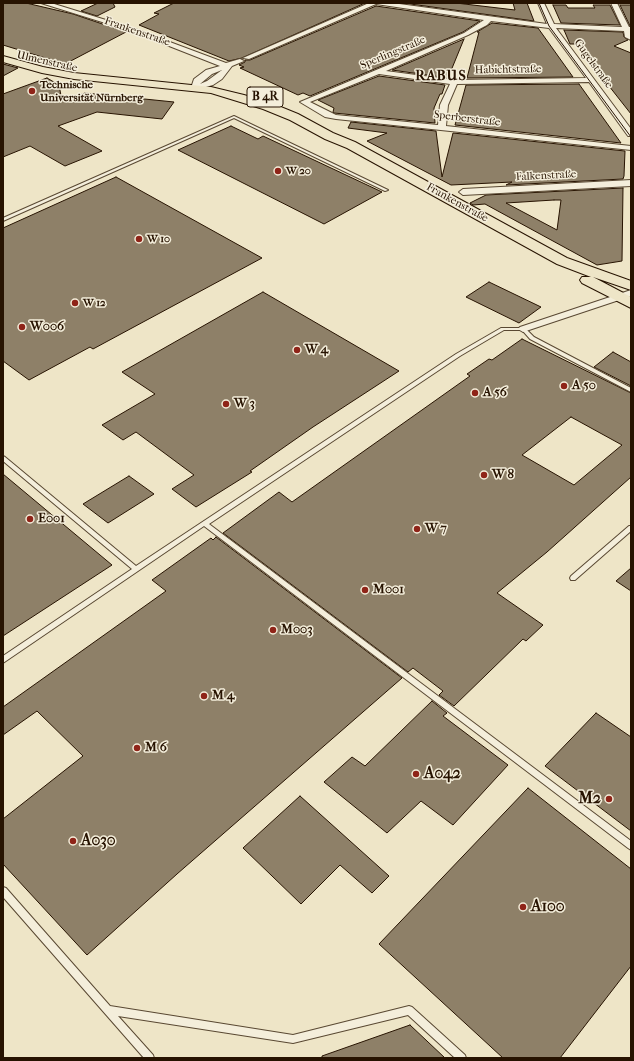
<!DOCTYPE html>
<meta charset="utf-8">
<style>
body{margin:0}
#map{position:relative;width:634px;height:1061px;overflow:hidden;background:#eee5c7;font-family:"IM FELL French Canon",serif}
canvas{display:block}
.frame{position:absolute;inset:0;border:4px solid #271301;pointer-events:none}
</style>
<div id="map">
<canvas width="634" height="1061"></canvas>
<div class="frame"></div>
</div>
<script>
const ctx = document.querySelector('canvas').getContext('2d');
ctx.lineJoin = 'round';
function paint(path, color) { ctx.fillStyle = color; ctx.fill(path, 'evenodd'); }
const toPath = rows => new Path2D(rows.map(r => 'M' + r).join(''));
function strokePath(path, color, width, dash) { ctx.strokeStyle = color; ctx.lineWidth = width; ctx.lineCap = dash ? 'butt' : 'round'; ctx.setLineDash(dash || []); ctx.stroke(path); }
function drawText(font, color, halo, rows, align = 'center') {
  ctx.font = font + ' "IM FELL French Canon",serif'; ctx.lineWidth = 3; ctx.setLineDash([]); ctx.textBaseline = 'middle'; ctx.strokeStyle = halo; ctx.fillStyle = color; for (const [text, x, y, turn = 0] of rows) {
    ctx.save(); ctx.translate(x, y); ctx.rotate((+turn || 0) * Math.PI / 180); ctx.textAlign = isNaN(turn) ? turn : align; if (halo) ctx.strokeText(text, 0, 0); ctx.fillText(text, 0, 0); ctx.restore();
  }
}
const building = toPath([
 [3,3,26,3,73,14,126,32,65,64,3,45,3,3],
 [98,3,113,3,115,7,97,16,81,11,98,3],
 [174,3,365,3,242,58,229,61,139,25,159,14,154,13,174,3],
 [403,3,456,3,515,10,513,3,527,3,534,21,403,3],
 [553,5,566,5,568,8,595,8,593,5,610,5,620,25,561,23,553,5],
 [620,5,631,5,631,26,630,26,620,5],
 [376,6,480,21,463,32,310,96,303,93,298,95,240,68,244,67,239,65,245,62,245,60,250,60,376,6],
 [492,23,538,28,573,77,467,78,479,32,477,32,492,23],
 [564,30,623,32,624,37,628,40,614,46,631,53,631,114,576,44,570,44,564,30],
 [464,39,448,78,392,70,464,39],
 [3,64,18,68,3,76,3,64],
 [379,76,445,85,442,94,440,94,434,108,435,123,334,113,333,112,334,108,318,100,379,76],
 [47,78,59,85,62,101,85,93,174,102,162,119,97,112,58,126,102,151,65,166,30,146,3,157,3,94,47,78],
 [579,84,621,143,455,125,466,85,579,84],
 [351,122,436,131,442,177,453,133,625,151,624,176,623,179,506,185,512,182,451,185,367,141,387,133,348,128,351,122],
 [231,126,258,139,263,136,382,192,324,224,178,150,231,126],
 [116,177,262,258,93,349,90,347,29,380,3,361,3,228,116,177],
 [623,188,622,261,597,265,485,204,473,205,470,203,486,195,623,188],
 [554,200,561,200,557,230,506,203,554,200],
 [489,282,541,307,519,323,466,297,489,282],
 [263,292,399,371,313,427,250,471,252,472,196,507,172,489,194,475,136,432,123,440,102,425,155,394,122,372,263,292],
 [522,339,631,393,631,477,547,552,497,593,543,625,526,641,523,639,454,706,439,695,443,691,413,668,408,672,223,533,279,492,292,502,470,376,467,374,489,359,492,360,522,339],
 [571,417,622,445,574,485,522,455,571,417],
 [613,352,631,362,631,386,594,367,613,352],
 [3,474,112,565,3,636,3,474],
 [129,476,154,494,108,523,83,504,129,476],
 [216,537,402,678,177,874,87,955,3,864,3,819,83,756,37,711,3,735,3,707,166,591,152,580,211,538,213,540,216,537],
 [631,568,631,591,616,581,631,568],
 [432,701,447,713,443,716,508,765,453,825,421,801,387,833,324,782,352,757,365,766,432,701],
 [596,713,631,737,631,831,545,766,596,713],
 [528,788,631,869,631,966,560,1058,503,1058,379,944,528,788],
 [300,796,389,876,372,893,340,865,301,904,243,848,300,796],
 [410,1025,445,1058,322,1058,322,1056,410,1025]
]);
const lane = toPath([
 [234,116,388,190,385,191,234,118,3,221,3,218,234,116],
 [501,328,525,328,534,337,631,388,631,392,530,339,522,330,504,330,460,356,209,524,631,841,631,850,628,848,204,526,3,663,3,656,132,569,3,461,3,456,5,457,136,566,456,354,501,328],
 [629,526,631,526,631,531,575,580,571,580,570,578,571,576,629,526],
 [3,887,6,888,110,1006,293,1035,409,1006,412,1007,465,1055,466,1058,455,1058,408,1015,293,1043,118,1016,153,1055,154,1058,144,1058,3,897,3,887]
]);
const street = toPath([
 [41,3,51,3,135,29,226,63,240,59,244,61,232,66,222,79,213,85,195,90,192,90,191,88,194,79,206,70,220,66,131,31,41,3],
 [222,70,207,81,200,84,212,74,222,70],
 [369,3,392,3,547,24,538,3,544,3,554,24,622,27,611,3,617,3,629,27,631,27,631,40,625,37,624,31,556,28,631,129,631,136,628,136,589,82,457,84,448,105,446,126,631,146,631,150,336,119,325,117,300,102,464,33,484,20,376,4,249,59,243,58,369,3],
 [491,21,549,28,586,78,454,80,386,71,468,35,487,25,491,21],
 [379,74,450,84,440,105,438,125,336,115,310,102,379,74],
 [631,180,631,186,463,195,459,192,463,189,631,180],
 [631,290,631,296,523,332,518,329,520,327,631,290]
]);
const primary = toPath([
 [3,56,43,67,74,73,211,87,244,95,271,103,298,114,333,133,355,142,567,258,631,281,631,290,593,277,631,297,631,308,582,283,580,280,582,277,591,277,557,264,347,148,325,139,290,120,263,109,211,93,74,79,42,73,3,62,3,56]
]);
const tram = toPath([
 [539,3,549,26,631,137]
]);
const markers = [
 [32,91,4,"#8f2418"],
 [278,171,4,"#8f2418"],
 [139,239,4,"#8f2418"],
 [75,303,4,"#8f2418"],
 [22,327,4,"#8f2418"],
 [297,350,4,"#8f2418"],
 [564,386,4,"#8f2418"],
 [475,393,4,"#8f2418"],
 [226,404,4,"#8f2418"],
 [484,475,4,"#8f2418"],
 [30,519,4,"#8f2418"],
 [417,529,4,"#8f2418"],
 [365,590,4,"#8f2418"],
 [273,630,4,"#8f2418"],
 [204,696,4,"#8f2418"],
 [137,748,4,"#8f2418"],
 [416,774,4,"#8f2418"],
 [609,799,4,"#8f2418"],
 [73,841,4,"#8f2418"],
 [523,907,4,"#8f2418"]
];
const farStreetnames = [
 ["Frankenstraße",137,32,19],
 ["Sperlingstraße",393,53,-23],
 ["Ulmenstraße",47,62,13],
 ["Gugelstraße",593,64,54],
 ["Habichtstraße",508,70,-1],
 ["Sperberstraße",467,119,7],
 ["Falkenstraße",546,176,-3],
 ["Frankenstraße",457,203,29]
];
const farPoinames = [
 ["Technische",40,85],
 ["Universität Nürnberg",40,98],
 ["W 20",286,171],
 ["W 10",147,239],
 ["W 12",83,303]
];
const shields = [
 [265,97,36]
];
const shieldNames = [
 ["B 4R",265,97]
];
const poiNames = [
 ["W006",30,327],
 ["W 4",305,350],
 ["A 50",572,386],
 ["A 56",483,393],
 ["W 3",234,404],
 ["W 8",492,475],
 ["E001",38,519],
 ["W 7",425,529],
 ["M001",373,590],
 ["M003",281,630],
 ["M 4",212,696],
 ["M 6",145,748]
];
const farDistrictnames = [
 ["RABUS",441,77]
];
const nearPoinames = [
 ["A042",424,774],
 ["M2",601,799,"right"],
 ["A030",81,841],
 ["A100",531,907]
];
paint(building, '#8e8068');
strokePath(building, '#271301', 1);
strokePath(lane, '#594832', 2);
strokePath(street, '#594832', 2);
strokePath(primary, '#271301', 2);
paint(lane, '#f4eedb');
paint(street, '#f4eedb');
paint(primary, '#eee5c7');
strokePath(tram, '#271301', 1);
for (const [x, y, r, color] of markers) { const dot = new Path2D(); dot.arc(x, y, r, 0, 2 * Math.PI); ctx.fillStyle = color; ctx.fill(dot); strokePath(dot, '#f4eedb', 1.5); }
drawText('11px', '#271301', '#f4eedb', farStreetnames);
drawText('bold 11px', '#271301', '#f4eedb', farPoinames, 'left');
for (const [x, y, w] of shields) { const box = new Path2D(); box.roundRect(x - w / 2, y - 10, w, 20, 3); ctx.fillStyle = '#f4eedb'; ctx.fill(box); strokePath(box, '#271301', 1); }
drawText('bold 12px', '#271301', null, shieldNames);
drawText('bold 13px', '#271301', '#f4eedb', poiNames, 'left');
ctx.letterSpacing = '1px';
drawText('bold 14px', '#271301', '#f4eedb', farDistrictnames);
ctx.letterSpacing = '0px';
drawText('bold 16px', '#271301', '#f4eedb', nearPoinames, 'left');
</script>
